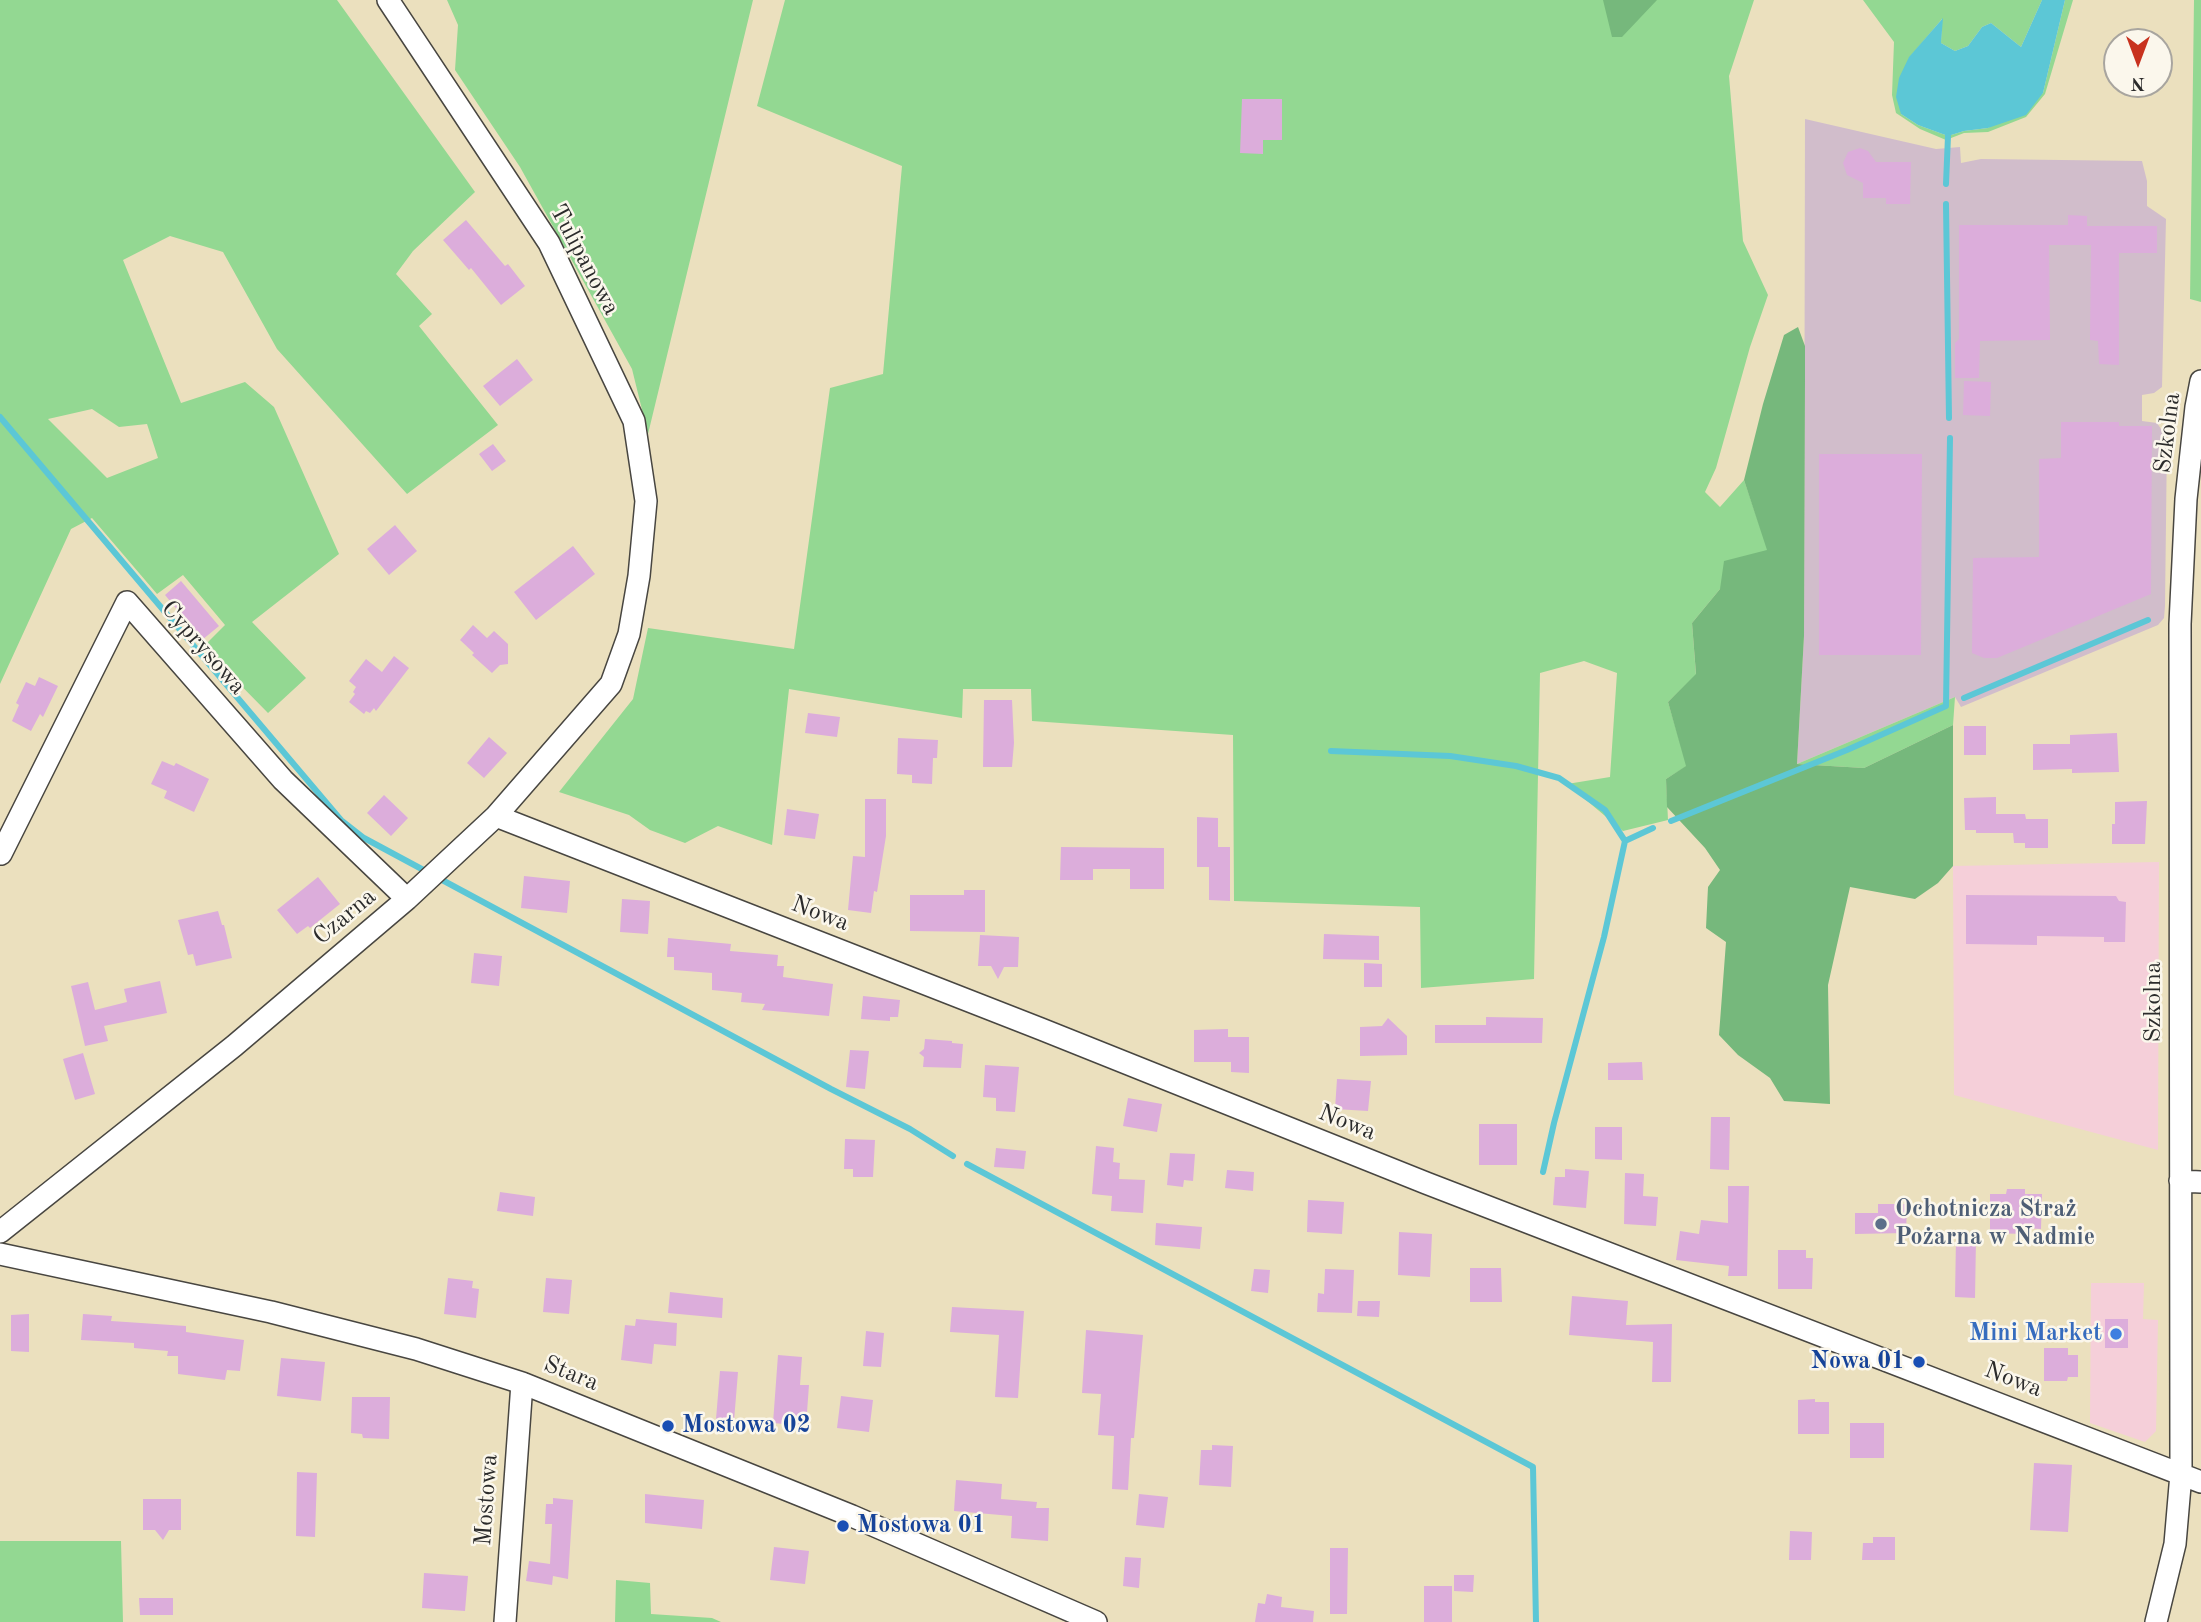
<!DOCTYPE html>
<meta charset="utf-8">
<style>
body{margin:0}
#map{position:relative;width:2201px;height:1622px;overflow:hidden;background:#ebe0be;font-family:"Old Standard TT",serif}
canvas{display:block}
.north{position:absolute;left:2103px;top:28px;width:70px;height:70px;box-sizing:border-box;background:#fbf7ec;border:2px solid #a8a59f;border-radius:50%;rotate:180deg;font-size:19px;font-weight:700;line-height:28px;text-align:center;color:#2b2b2b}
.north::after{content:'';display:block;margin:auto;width:24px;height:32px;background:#c8321e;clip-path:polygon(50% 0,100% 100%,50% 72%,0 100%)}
</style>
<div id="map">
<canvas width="2201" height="1622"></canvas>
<div class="north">N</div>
</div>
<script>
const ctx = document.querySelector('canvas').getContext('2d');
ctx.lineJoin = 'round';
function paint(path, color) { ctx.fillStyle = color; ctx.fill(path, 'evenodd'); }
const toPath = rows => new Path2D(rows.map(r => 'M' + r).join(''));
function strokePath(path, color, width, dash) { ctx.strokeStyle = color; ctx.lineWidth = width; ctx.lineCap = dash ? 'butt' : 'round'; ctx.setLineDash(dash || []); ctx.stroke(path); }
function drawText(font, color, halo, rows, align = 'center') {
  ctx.font = font + ' "Old Standard TT",serif'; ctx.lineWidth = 5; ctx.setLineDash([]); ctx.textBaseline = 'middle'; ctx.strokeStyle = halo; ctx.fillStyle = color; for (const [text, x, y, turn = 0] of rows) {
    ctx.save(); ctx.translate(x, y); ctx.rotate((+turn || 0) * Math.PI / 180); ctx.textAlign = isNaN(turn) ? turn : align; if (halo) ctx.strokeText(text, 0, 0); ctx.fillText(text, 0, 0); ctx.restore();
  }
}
const built = toPath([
 [2159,862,2158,1150,1954,1095,1953,866],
 [2091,1283,2144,1283,2143,1319,2158,1320,2156,1431,2145,1442,2090,1423]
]);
const industrial = toPath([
 [1805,119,1936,149,1960,147,1961,163,1981,159,2142,161,2147,181,2147,206,2166,219,2162,387,2154,393,2142,395,2142,421,2157,423,2167,438,2165,606,2164,618,2158,625,1961,707,1955,697,1797,764,1804,636]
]);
const green = toPath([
 [0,0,337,0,475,192,413,251,396,274,432,314,419,326,498,425,407,494,277,349,223,252,170,236,123,260,181,403,245,382,274,407,339,554,252,622,306,678,268,713,203,647,225,625,183,575,157,594,92,518,71,529,0,684],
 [92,409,119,427,147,424,158,458,107,478,48,419],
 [447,0,753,0,648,434,632,369,520,167,455,70,458,25],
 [785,0,1754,0,1729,76,1743,241,1768,295,1750,347,1716,468,1705,492,1720,507,1744,480,1768,550,1720,589,1692,623,1696,675,1668,702,1687,766,1666,779,1668,820,1623,831,1567,784,1610,777,1617,673,1584,661,1540,673,1534,979,1421,988,1420,907,1234,901,1233,735,1032,721,1031,689,963,689,962,718,789,689,772,845,718,826,685,843,650,830,629,815,559,792,633,699,648,628,794,649,830,388,883,374,902,166,757,106],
 [1863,0,2042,0,2021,47,1991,23,1982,27,1968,46,1955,51,1941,43,1942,19,1909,58,1901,114,1918,125,1948,136,1964,131,1988,128,2043,93,2065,0,2073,0,2045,94,2026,117,1988,132,1964,133,1946,140,1920,129,1896,113,1892,95,1894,42],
 [2194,0,2201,0,2201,302,2190,299],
 [1955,697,1953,725,1864,768,1797,764],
 [0,1541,121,1541,123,1622,0,1622],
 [616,1580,650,1583,651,1614,712,1618,721,1622,615,1622]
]);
const forest = toPath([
 [1603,0,1657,0,1622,37,1612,37],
 [1798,327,1805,346,1805,378,1804,636,1797,764,1864,768,1953,725,1953,866,1938,883,1915,899,1850,887,1828,985,1830,1104,1784,1101,1770,1078,1738,1055,1719,1035,1726,942,1706,928,1708,887,1720,870,1705,848,1667,807,1666,779,1686,766,1668,702,1696,674,1692,623,1720,589,1724,561,1767,550,1744,480,1763,404,1784,335]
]);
const water = toPath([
 [2042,0,2065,0,2043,93,2026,115,1988,128,1964,131,1948,136,1918,125,1901,114,1896,97,1899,78,1909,57,1943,18,1941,43,1955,51,1968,46,1982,27,1991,23,2021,47]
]);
const stream = toPath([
 [1946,184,1948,136],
 [1946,204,1949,418],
 [0,417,341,820,364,838,831,1089,910,1129,953,1156],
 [1964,698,2148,620],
 [1331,751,1450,756,1516,766,1559,778,1605,810,1625,841],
 [1671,821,1847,750,1946,706,1950,438],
 [967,1164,1533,1467,1536,1622],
 [1543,1172,1554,1123,1604,937,1625,841,1653,828]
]);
const building = toPath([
 [1242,99,1282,99,1282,140,1263,140,1263,154,1240,153],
 [1860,148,1868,151,1876,162,1911,162,1910,204,1886,204,1886,198,1863,198,1863,183,1847,175,1843,163,1848,152],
 [2068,215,2087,216,2087,226,2157,226,2157,253,2119,253,2119,365,2099,364,2098,341,2090,340,2091,245,2049,245,2050,340,1980,341,1979,378,1955,378,1955,343,1959,339,1959,225,2068,225],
 [466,220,505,266,508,264,525,286,501,305,471,268,469,270,443,240],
 [517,359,533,380,500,406,483,386],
 [1964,381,1991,382,1990,416,1963,415],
 [2061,422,2119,422,2119,426,2152,426,2151,594,1997,658,1984,658,1972,653,1973,558,2039,557,2039,459,2061,458],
 [493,444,506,461,492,471,479,454],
 [1819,454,1922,454,1921,655,1819,655],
 [395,525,417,551,389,575,367,549],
 [573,546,595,574,536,620,514,592],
 [181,581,219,626,202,640,165,595],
 [473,625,487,638,494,631,508,644,508,664,500,665,492,673,472,655,474,653,460,640],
 [394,656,409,668,376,711,374,708,370,713,366,711,364,714,349,702,355,694,353,692,356,687,349,681,366,659,382,672],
 [39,677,58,686,43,717,40,714,31,731,12,721,19,705,16,703,26,682,35,686],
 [984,700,1012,700,1014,743,1012,767,983,767],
 [808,713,840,717,837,737,805,733],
 [1964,726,1986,726,1986,755,1964,755],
 [2117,733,2119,772,2072,773,2072,769,2033,770,2033,744,2070,744,2070,735],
 [489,737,507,753,484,778,467,763],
 [898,738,938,740,937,758,933,758,932,784,912,783,912,775,897,774],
 [162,761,174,766,176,763,209,779,194,812,164,798,167,791,151,784],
 [384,795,408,818,391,836,367,813],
 [1996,797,1996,814,2025,814,2026,819,2048,819,2048,848,2025,848,2025,843,2014,843,2013,833,1976,833,1976,830,1965,830,1964,798],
 [865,799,886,799,886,836,877,892,874,891,871,913,848,910,853,856,865,857],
 [2147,801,2145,844,2112,844,2112,824,2115,824,2115,802],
 [787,809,819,814,815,839,784,835],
 [1197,817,1218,818,1218,847,1230,847,1230,901,1209,900,1209,867,1197,867],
 [1061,847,1164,848,1164,889,1130,889,1130,869,1093,869,1093,880,1060,880],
 [524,876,570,881,567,913,521,908],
 [318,877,340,904,310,928,308,926,297,934,277,910],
 [964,890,985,890,985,932,910,931,910,895,964,895],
 [1966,895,2116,896,2119,901,2126,902,2125,942,2104,942,2104,937,2037,936,2037,945,1966,944],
 [622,899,650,901,648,934,620,932],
 [218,911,222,925,224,925,232,958,196,966,193,954,188,955,178,920],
 [1324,934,1379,936,1379,960,1323,959],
 [980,935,1019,937,1018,967,1004,967,998,979,991,966,978,966],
 [668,938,731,944,730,951,778,955,777,966,784,966,783,977,833,984,829,1016,762,1010,765,1004,741,1002,742,993,712,990,712,973,674,970,674,957,667,957],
 [474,953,502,956,499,986,471,983],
 [1364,963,1382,964,1382,987,1364,987],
 [160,981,167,1013,104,1026,108,1041,85,1046,71,986,88,982,95,1010,127,1002,124,989],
 [863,996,900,1000,898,1017,890,1017,890,1021,861,1019],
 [1486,1017,1543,1018,1542,1043,1435,1043,1435,1025,1486,1025],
 [1388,1018,1407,1036,1407,1055,1360,1056,1360,1027,1382,1026],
 [1228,1029,1228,1037,1249,1037,1249,1073,1231,1072,1231,1062,1194,1062,1194,1030],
 [925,1039,952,1041,952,1043,963,1044,961,1068,923,1067,924,1057,919,1053,924,1049],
 [850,1050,869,1051,865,1089,846,1087],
 [83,1053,95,1094,75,1100,63,1059],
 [1642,1062,1643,1080,1608,1080,1608,1063],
 [985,1065,1019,1067,1015,1112,996,1111,996,1098,983,1097],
 [1337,1079,1371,1081,1368,1111,1335,1109],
 [1128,1098,1162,1104,1157,1132,1123,1126],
 [1711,1117,1730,1117,1729,1170,1710,1169],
 [1479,1124,1517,1124,1517,1165,1479,1165],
 [1595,1127,1622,1127,1622,1160,1595,1159],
 [845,1139,875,1140,873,1177,853,1177,853,1169,844,1169],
 [1096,1146,1114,1148,1113,1162,1120,1163,1119,1179,1145,1180,1143,1213,1111,1211,1112,1196,1092,1194],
 [996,1148,1026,1151,1024,1169,994,1167],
 [1170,1153,1195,1154,1193,1181,1184,1180,1183,1187,1167,1185],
 [1565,1169,1589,1171,1586,1208,1553,1205,1555,1177,1565,1177],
 [1227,1170,1254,1172,1253,1191,1225,1188],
 [1625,1173,1644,1174,1643,1196,1658,1197,1656,1226,1624,1224],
 [1728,1186,1749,1186,1747,1276,1728,1276,1729,1266,1676,1260,1680,1231,1699,1234,1701,1220,1728,1223],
 [2007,1189,2025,1189,2025,1194,2042,1194,2041,1229,2025,1228,2025,1234,1990,1233,1990,1194,2006,1194],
 [500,1192,535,1197,533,1216,497,1211],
 [1308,1200,1344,1202,1342,1234,1307,1232],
 [1878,1204,1907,1204,1906,1233,1855,1234,1855,1213,1878,1213],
 [1156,1223,1202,1227,1200,1249,1155,1245],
 [1399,1232,1432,1234,1430,1277,1398,1275],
 [1956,1238,1976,1239,1975,1298,1955,1297],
 [1778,1250,1806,1250,1806,1258,1813,1258,1812,1289,1778,1289],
 [1470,1268,1501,1268,1502,1302,1470,1302],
 [1254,1269,1270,1270,1268,1293,1251,1291],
 [1325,1269,1354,1270,1352,1313,1317,1312,1318,1293,1324,1294],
 [448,1278,473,1281,472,1288,479,1289,476,1318,444,1314],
 [546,1278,572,1280,569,1314,543,1312],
 [670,1292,723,1298,722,1318,668,1313],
 [1572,1296,1628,1301,1626,1325,1672,1324,1671,1382,1652,1382,1653,1342,1569,1335],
 [1358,1301,1380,1301,1379,1317,1357,1316],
 [952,1307,1024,1311,1018,1398,995,1397,999,1335,950,1332],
 [29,1314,29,1352,11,1351,11,1315],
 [83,1314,112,1316,111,1321,186,1326,186,1332,244,1340,240,1371,227,1370,225,1380,178,1374,178,1356,167,1356,168,1351,134,1348,134,1343,81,1340],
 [636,1319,677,1323,676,1346,654,1344,652,1364,621,1360,625,1325,635,1326],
 [2105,1319,2128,1319,2128,1348,2105,1348],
 [1086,1330,1143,1335,1134,1438,1131,1438,1128,1490,1112,1489,1114,1436,1098,1435,1101,1394,1082,1393],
 [866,1331,884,1333,881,1367,863,1366],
 [2044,1348,2068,1348,2068,1355,2078,1355,2078,1377,2068,1377,2067,1381,2044,1381],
 [778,1355,802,1357,800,1385,809,1385,806,1426,773,1423],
 [281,1358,325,1362,321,1401,277,1396],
 [720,1371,738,1372,734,1421,716,1419],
 [841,1396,873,1400,869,1432,837,1428],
 [352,1397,390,1397,389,1439,363,1438,362,1434,351,1433],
 [1815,1399,1815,1402,1829,1402,1829,1434,1798,1434,1798,1400],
 [1850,1423,1884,1423,1884,1458,1850,1458],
 [1212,1445,1233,1446,1231,1487,1199,1485,1201,1450,1212,1450],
 [2034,1463,2072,1465,2068,1532,2030,1530],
 [297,1472,317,1473,315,1537,296,1536],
 [956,1480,1002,1484,1001,1499,1037,1502,1036,1508,1049,1508,1048,1541,1011,1538,1012,1516,954,1511],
 [645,1494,704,1500,702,1529,645,1523],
 [1139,1494,1168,1497,1164,1528,1136,1525],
 [553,1498,573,1500,568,1579,553,1576,552,1585,526,1581,529,1561,550,1564,552,1524,545,1524,546,1504,553,1504],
 [143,1499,181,1499,181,1530,169,1530,163,1540,155,1530,143,1530],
 [1790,1531,1812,1532,1811,1560,1789,1560],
 [1873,1537,1895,1537,1895,1560,1862,1560,1863,1543,1873,1543],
 [774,1547,809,1551,805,1584,770,1580],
 [1330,1548,1348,1548,1347,1614,1330,1614],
 [1125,1557,1141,1558,1139,1588,1123,1586],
 [424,1573,468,1576,465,1611,422,1608],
 [1454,1575,1474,1575,1473,1592,1454,1591],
 [1424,1586,1452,1586,1452,1622,1424,1622],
 [1267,1594,1282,1597,1281,1607,1314,1611,1313,1622,1255,1622,1258,1603,1265,1604],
 [139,1598,173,1598,173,1615,140,1615]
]);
const minor = toPath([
 [496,816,1041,1029,1426,1183,2201,1482],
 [1,854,127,602,283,780,407,899],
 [2180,1181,2201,1182],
 [0,1232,234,1046,407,899,496,816,611,684,629,634,639,576,646,501,634,421,549,243,388,0],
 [0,1254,271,1312,416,1349,522,1383,852,1516,1096,1622],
 [505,1622,522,1383],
 [2156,1622,2175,1544,2181,1474,2180,624,2186,499,2196,407,2201,381]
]);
const markers = [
 [1881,1224,7,"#5c6f8a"],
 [2116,1334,7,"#3f7fe0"],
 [1919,1362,7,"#1a4fb4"],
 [668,1426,7,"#1a4fb4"],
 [843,1526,7,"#1a4fb4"]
];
const streetNames = [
 ["Tulipanowa",584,260,62],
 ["Szkolna",2168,433,-83],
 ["Cyprysowa",203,648,49],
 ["Nowa",820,914,21],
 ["Czarna",345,917,-40],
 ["Szkolna",2154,1002,-90],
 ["Nowa",1347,1123,22],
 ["Stara",571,1374,22],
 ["Nowa",2013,1380,21],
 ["Mostowa",487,1500,-86]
];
const serviceNames = [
 ["Ochotnicza Straż",1895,1210],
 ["Pożarna w Nadmie",1895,1238]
];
const shopNames = [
 ["Mini Market",2102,1334]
];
const transitNames = [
 ["Nowa 01",1905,1362,"right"],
 ["Mostowa 02",682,1426],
 ["Mostowa 01",857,1526]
];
paint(built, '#f5cfd9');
paint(industrial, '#d1bdcb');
paint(green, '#93d892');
paint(forest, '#76b87c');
paint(water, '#5cc7d6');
strokePath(stream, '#5cc7d6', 6);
paint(building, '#dcaddb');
strokePath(minor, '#484641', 24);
strokePath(minor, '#fff', 21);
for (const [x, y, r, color] of markers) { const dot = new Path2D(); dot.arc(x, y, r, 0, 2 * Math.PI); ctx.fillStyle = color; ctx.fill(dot); strokePath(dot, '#fbf7ec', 2.5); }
drawText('24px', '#2b2b2b', '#fbf7ec', streetNames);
drawText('bold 24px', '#4e5e75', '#fbf7ec', serviceNames, 'left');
drawText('bold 24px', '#366cbe', '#fbf7ec', shopNames, 'right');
drawText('bold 24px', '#164399', '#fbf7ec', transitNames, 'left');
</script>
